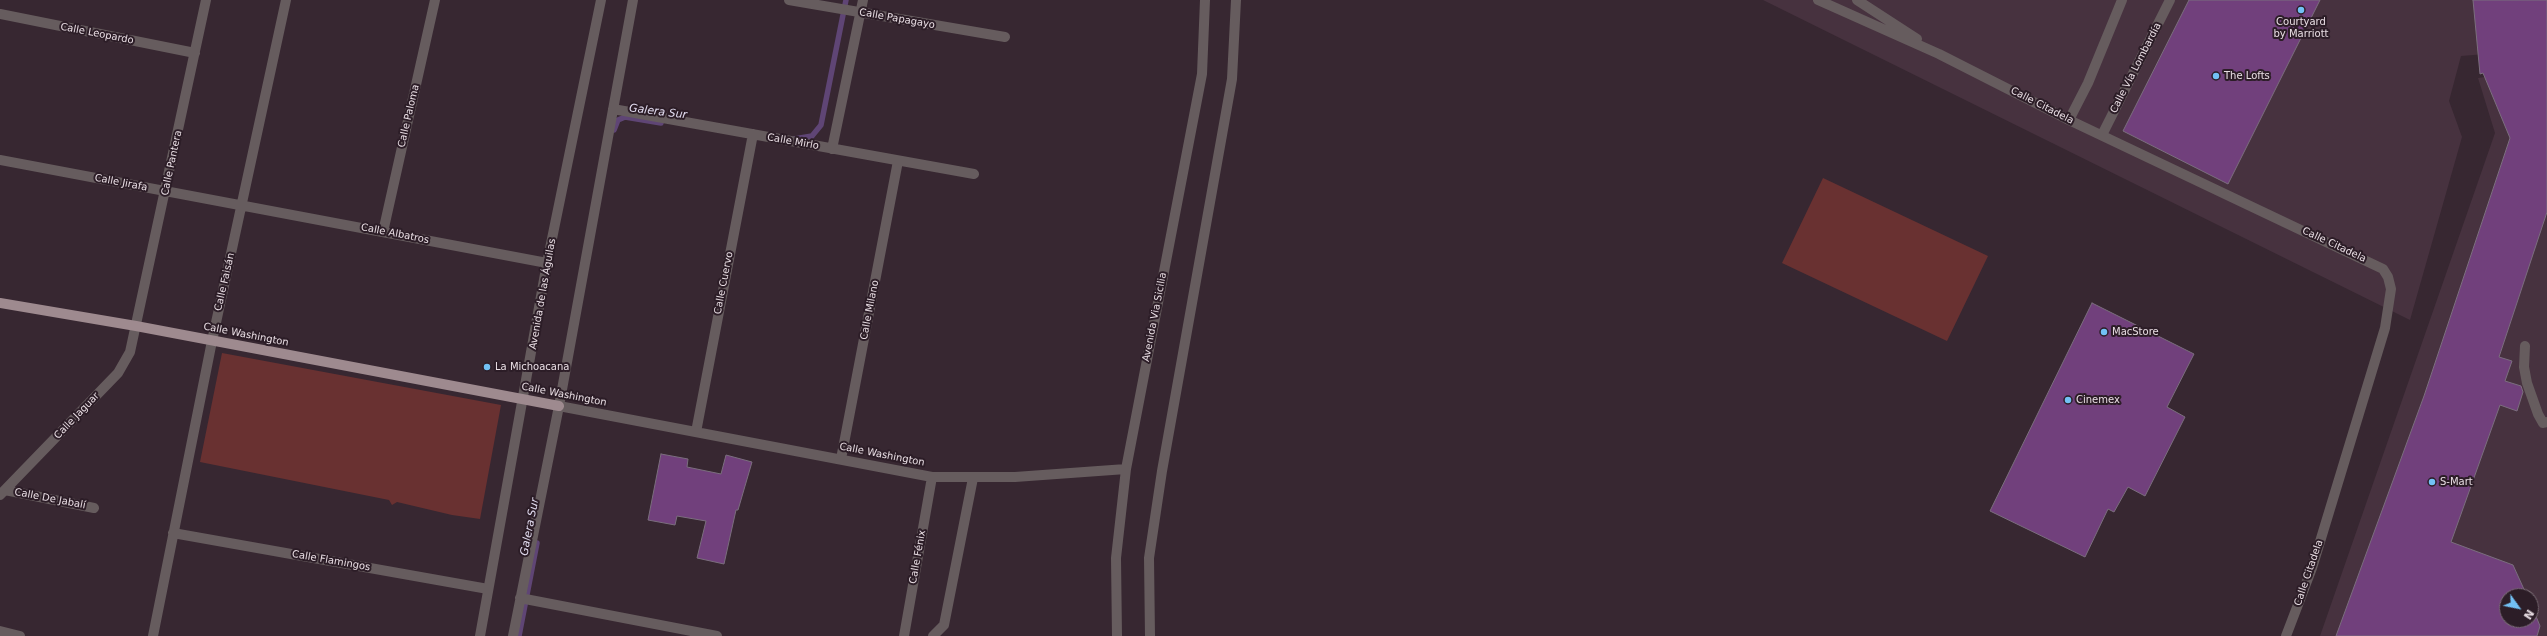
<!DOCTYPE html>
<meta charset="utf-8">
<style>
body{margin:0}
#map{position:relative;width:2547px;height:636px;overflow:hidden;background:#372731;font-family:"DejaVu Sans",sans-serif}
canvas{display:block}
.north{position:absolute;left:2499px;top:588px;width:40px;height:40px;box-sizing:border-box;background:#2c1d27;border:1px solid #786a73;border-radius:50%;rotate:123deg;font-size:11px;font-weight:700;line-height:16px;text-align:center;color:#e9dee4}
.north::after{content:'';display:block;margin:auto;width:14px;height:18px;background:#72c1f5;clip-path:polygon(50% 0,100% 100%,50% 72%,0 100%)}
</style>
<div id="map">
<canvas width="2547" height="636"></canvas>
<div class="north">N</div>
</div>
<script>
const ctx = document.querySelector('canvas').getContext('2d');
ctx.lineJoin = 'round';
function paint(path, color) { ctx.fillStyle = color; ctx.fill(path, 'evenodd'); }
const toPath = rows => new Path2D(rows.map(r => 'M' + r).join(''));
function strokePath(path, color, width, dash) { ctx.strokeStyle = color; ctx.lineWidth = width; ctx.lineCap = dash ? 'butt' : 'round'; ctx.setLineDash(dash || []); ctx.stroke(path); }
function drawText(font, color, halo, rows, align = 'center') {
  ctx.font = font + ' "DejaVu Sans",sans-serif'; ctx.lineWidth = 4; ctx.setLineDash([]); ctx.textBaseline = 'middle'; ctx.strokeStyle = halo; ctx.fillStyle = color; for (const [text, x, y, turn = 0] of rows) {
    ctx.save(); ctx.translate(x, y); ctx.rotate((+turn || 0) * Math.PI / 180); ctx.textAlign = isNaN(turn) ? turn : align; if (halo) ctx.strokeText(text, 0, 0); ctx.fillText(text, 0, 0); ctx.restore();
  }
}
const built = toPath([
 [1763,0,2547,0,2547,49,2461,56,2449,101,2462,137,2410,320],
 [2547,69,2547,636,2320,636,2495,133,2478,78],
 [2507,596,2531,596,2531,620,2507,620]
]);
const green = toPath([
 [1823,178,1988,256,1947,341,1782,263],
 [222,353,501,405,480,519,452,515,397,502,392,505,389,500,200,462]
]);
const stream = toPath([
 [614,130,618,120,625,117,661,123],
 [794,139,812,136,821,125,846,0],
 [519,636,537,543]
]);
const building = toPath([
 [2189,0,2320,0,2228,184,2123,131,2189,0],
 [2473,0,2547,0,2547,212,2499,357,2512,361,2505,381,2521,386,2523,392,2517,411,2500,405,2451,542,2513,565,2527,596,2507,596,2507,620,2531,620,2531,604,2540,626,2537,636,2336,636,2424,396,2510,138,2483,73,2480,74,2473,0],
 [2092,303,2194,354,2167,407,2185,417,2145,496,2128,487,2114,512,2108,509,2085,557,1990,511,2092,303],
 [661,454,688,459,687,467,721,474,726,455,752,462,738,510,736,510,724,564,697,558,706,521,677,516,675,525,648,520,661,454]
]);
const minor = toPath([
 [789,0,1005,37],
 [1818,0,1939,54,2069,120,2383,269,2388,277,2391,289,2385,328,2312,568,2286,636],
 [1857,0,1917,39],
 [0,14,195,53],
 [613,109,974,174],
 [2069,120,2088,83,2122,0],
 [2102,135,2170,0],
 [832,149,863,0],
 [0,160,547,263],
 [383,232,435,0],
 [2525,346,2524,367,2527,383,2538,414,2543,423,2547,422],
 [559,406,932,477,1015,477,1126,469],
 [696,432,753,134],
 [841,459,898,161],
 [5,490,94,508],
 [0,495,118,373,130,352,206,0],
 [173,533,488,589],
 [520,598,717,636],
 [0,631,20,636],
 [153,636,212,341,286,0],
 [480,636,547,263,601,0],
 [513,636,559,406,633,0],
 [904,636,932,477],
 [933,636,944,625,973,478],
 [1117,636,1116,558,1126,469,1202,74,1205,0],
 [1150,636,1149,558,1162,471,1232,79,1236,0]
]);
const major = toPath([
 [0,303,136,326,559,406]
]);
const markers = [
 [2301,10,4,"#72c1f5"],
 [2216,76,4,"#72c1f5"],
 [2104,332,4,"#72c1f5"],
 [487,367,4,"#72c1f5"],
 [2068,400,4,"#72c1f5"],
 [2432,482,4,"#72c1f5"]
];
const streetNames = [
 ["Calle Papagayo",897,19,10],
 ["Calle Leopardo",97,34,11],
 ["Calle Vía Lombardía",2136,68,-63],
 ["Calle Citadela",2042,106,27],
 ["Calle Paloma",409,116,-77],
 ["Calle Mirlo",793,142,10],
 ["Calle Pantera",172,163,-78],
 ["Calle Jirafa",121,183,11],
 ["Calle Albatros",395,234,11],
 ["Calle Citadela",2334,245,25],
 ["Calle Faisán",225,282,-77],
 ["Calle Cuervo",724,283,-79],
 ["Avenida de las Águilas",543,294,-80],
 ["Calle Milano",870,310,-79],
 ["Avenida Via Sicilia",1155,317,-79],
 ["Calle Washington",246,335,11],
 ["Calle Washington",564,395,11],
 ["Calle Jaguar",77,416,-46],
 ["Calle Washington",882,455,11],
 ["Calle De Jabalí",50,499,11],
 ["Calle Fénix",918,557,-80],
 ["Calle Flamingos",331,561,10],
 ["Calle Citadela",2309,573,-71]
];
const poiNames = [
 ["Courtyard",2301,22,"center"],
 ["by Marriott",2301,34,"center"],
 ["The Lofts",2224,76],
 ["MacStore",2112,332],
 ["La Michoacana",495,367],
 ["Cinemex",2076,400],
 ["S-Mart",2440,482]
];
const waterNames = [
 ["Galera Sur",658,112,7],
 ["Galera Sur",530,527,-79]
];
paint(built, '#47323f');
paint(green, '#693131');
strokePath(stream, '#5f4575', 5.5);
paint(building, '#71407c');
strokePath(building, '#7b6e7e', 1);
strokePath(minor, '#665c5e', 10);
strokePath(major, '#9e8a8f', 10);
for (const [x, y, r, color] of markers) { const dot = new Path2D(); dot.arc(x, y, r, 0, 2 * Math.PI); ctx.fillStyle = color; ctx.fill(dot); strokePath(dot, '#2c1d27', 1.5); }
drawText('10px', '#e9dee4', '#2c1d27', streetNames);
drawText('10px', '#e9dee4', '#2c1d27', poiNames, 'left');
drawText('italic 11px', '#e3ddf1', '#2c1d27', waterNames);
</script>
